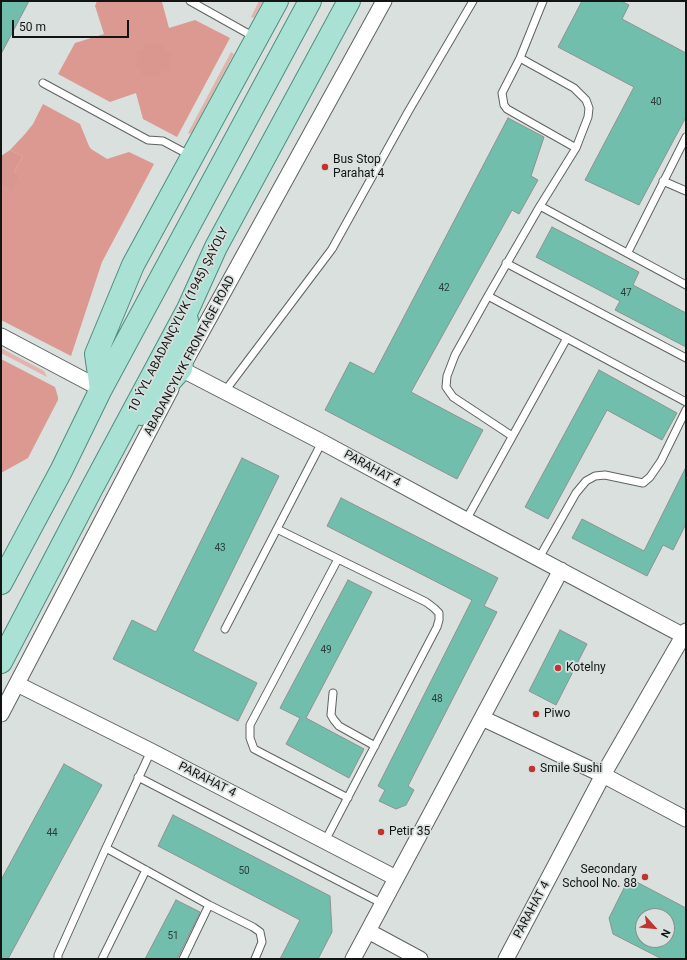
<!DOCTYPE html>
<meta charset="utf-8">
<style>
body{margin:0}
#map{position:relative;width:687px;height:960px;overflow:hidden;background:#d9e0de;font-family:Roboto,sans-serif}
canvas{display:block}
.frame{position:absolute;inset:0;border:2px solid #121514;pointer-events:none}
.north{position:absolute;left:635px;top:908px;width:40px;height:40px;box-sizing:border-box;background:#d9e0de;border:1px solid #898f8d;border-radius:50%;rotate:117deg;font-size:11px;font-weight:700;line-height:16px;text-align:center;color:#121514}
.north::after{content:'';display:block;margin:auto;width:14px;height:18px;background:#c1332e;clip-path:polygon(50% 0,100% 100%,50% 72%,0 100%)}
.scale{position:absolute;left:12px;top:20px;width:117px;height:18px;box-sizing:border-box;border:2px solid #121514;border-top:0;padding-left:5px;font-size:12px;line-height:14px;white-space:nowrap;color:#121514;-webkit-text-stroke:3px #d9e0de;paint-order:stroke}
</style>
<div id="map">
<canvas width="687" height="960"></canvas>
<div class="frame"></div>
<div class="north">N</div>
<div class="scale">50 m</div>
</div>
<script>
const ctx = document.querySelector('canvas').getContext('2d');
ctx.lineJoin = 'round';
function paint(path, color) { ctx.fillStyle = color; ctx.fill(path, 'evenodd'); }
const toPath = rows => new Path2D(rows.map(r => 'M' + r).join(''));
function strokePath(path, color, width, dash) { ctx.strokeStyle = color; ctx.lineWidth = width; ctx.lineCap = dash ? 'butt' : 'round'; ctx.setLineDash(dash || []); ctx.stroke(path); }
function drawText(font, color, halo, rows, align = 'center') {
  ctx.font = font + ' Roboto,sans-serif'; ctx.lineWidth = 3.5; ctx.setLineDash([]); ctx.textBaseline = 'middle'; ctx.strokeStyle = halo; ctx.fillStyle = color; for (const [text, x, y, turn = 0] of rows) {
    ctx.save(); ctx.translate(x, y); ctx.rotate((+turn || 0) * Math.PI / 180); ctx.textAlign = isNaN(turn) ? turn : align; if (halo) ctx.strokeText(text, 0, 0); ctx.fillText(text, 0, 0); ctx.restore();
  }
}
const green = toPath([
 [259,1,263,1,254,18,251,17],
 [231,52,234,54,192,132,190,134,188,133],
 [1,348,44,371,47,377,1,353]
]);
const forest = toPath([
 [97,1,160,1,162,2,169,28,195,20,230,38,177,137,143,119,136,93,110,102,58,74,75,43,104,34,95,6],
 [43,104,80,124,89,146,91,149,104,157,107,159,129,152,154,164,102,262,71,356,1,320,1,190,3,186,20,176,14,172,23,156,10,150,25,134,33,124],
 [1,359,55,387,58,397,58,400,28,458,1,473]
]);
const water = toPath([
 [147,42,154,45,162,43,164,50,171,54,168,61,170,69,162,71,159,78,152,75,144,77,141,70,134,66,138,59,136,51,143,49],
 [10,150,23,156,14,172,20,175,12,190,3,186,1,190,1,156]
]);
const building = toPath([
 [1,1,29,1,1,54,1,1],
 [582,1,621,1,629,5,622,19,686,53,686,117,639,205,585,180,634,87,558,47,582,1],
 [508,118,544,137,531,176,538,180,519,214,512,210,411,392,483,430,457,479,325,410,350,362,374,374,508,118],
 [552,227,639,272,633,285,686,313,686,347,615,310,620,301,536,257,552,227],
 [599,370,677,413,662,440,607,410,548,519,525,507,599,370],
 [242,458,279,476,193,651,257,683,238,721,113,659,132,620,156,632,242,458],
 [686,467,686,524,673,550,663,545,647,576,572,538,582,519,644,551,686,467],
 [341,498,498,578,484,606,497,612,408,786,414,790,406,805,396,809,379,801,385,790,378,786,472,600,327,526,341,498],
 [348,580,372,592,306,718,364,749,349,778,286,744,300,718,280,708,348,580],
 [560,630,587,644,556,705,529,691,560,630],
 [64,764,102,785,8,959,1,959,1,880,64,764],
 [173,815,330,896,332,932,318,959,280,959,300,920,158,846,173,815],
 [629,878,686,908,686,959,662,959,613,934,609,918,629,878],
 [643,916,667,916,667,940,643,940,643,916],
 [176,900,200,912,182,949,177,959,145,959,176,900]
]);
const service = toPath([
 [190,1,256,38],
 [543,1,520,58,502,93,504,105,507,109,576,148],
 [43,83,148,140,163,141,191,156],
 [663,181,686,191],
 [540,206,686,285],
 [628,252,686,137],
 [506,263,686,358],
 [488,296,686,402],
 [225,391,332,249,408,112,473,1],
 [512,436,453,397,446,387,447,376,455,355,488,296,540,206,576,148,588,117,589,108,586,100,574,88,520,58],
 [466,520,567,338],
 [277,529,426,602,434,608,439,613,439,620,437,627,325,841],
 [539,558,576,493,586,481,595,476,605,475,643,483,650,477,661,461,686,410],
 [338,559,250,725,250,738,254,749,348,798],
 [225,629,322,442],
 [333,693,331,715,334,720,339,726,375,746],
 [138,777,383,904],
 [106,848,209,905,253,927,260,932,262,942,255,959],
 [58,959,58,955,106,848,151,751],
 [102,959,146,870],
 [183,959,209,905]
]);
const minor = toPath([
 [1,336,101,389],
 [185,362,384,1],
 [181,369,322,442,466,520,684,636],
 [17,684,151,751,396,878],
 [1,714,171,389],
 [482,718,603,775,686,819],
 [368,931,420,959],
 [353,959,561,570],
 [506,959,603,775,686,631]
]);
const primary = toPath([
 [101,389,96,354,133,265,277,1],
 [141,414,181,369,187,320],
 [1,583,61,471,101,389,310,1],
 [1,662,92,488,188,309,216,247,349,1]
]);
const markers = [
 [325,167,4,"#c1332e"],
 [558,668,4,"#c1332e"],
 [536,714,4,"#c1332e"],
 [532,769,4,"#c1332e"],
 [381,832,4,"#c1332e"],
 [645,877,4,"#c1332e"]
];
const numberNames = [
 ["40",656,102],
 ["42",444,288],
 ["47",626,293],
 ["43",220,548],
 ["49",326,650],
 ["48",437,699],
 ["44",52,833],
 ["50",244,871],
 ["51",173,936]
];
const poiNames = [
 ["Bus Stop",333,160],
 ["Parahat 4",333,174],
 ["Kotelny",566,668],
 ["Piwo",544,714],
 ["Smile Sushi",540,769],
 ["Petir 35",389,832],
 ["Secondary",637,870,"right"],
 ["School No. 88",637,884,"right"]
];
const streetNames = [
 ["10 ÝYL ABADANÇYLYK (1945) ŞAÝOLY",179,320,-63],
 ["ABADANCYLYK FRONTAGE ROAD",190,356,-62],
 ["PARAHAT 4",372,469,29],
 ["PARAHAT 4",207,780,27],
 ["PARAHAT 4",532,910,-62]
];
paint(green, '#e3b3ad');
paint(forest, '#db9991');
paint(water, '#d9978f');
paint(building, '#71bead');
strokePath(building, '#8c9290', 1);
strokePath(service, '#5e6362', 9);
strokePath(minor, '#5e6362', 17);
strokePath(primary, '#508d7f', 24);
strokePath(service, '#fff', 7);
strokePath(minor, '#fff', 15);
strokePath(primary, '#aae1d5', 22);
for (const [x, y, r, color] of markers) { const dot = new Path2D(); dot.arc(x, y, r, 0, 2 * Math.PI); ctx.fillStyle = color; ctx.fill(dot); strokePath(dot, '#d9e0de', 1.5); }
drawText('10px', '#2a3f3a', null, numberNames);
drawText('12px', '#121514', '#d9e0de', poiNames, 'left');
drawText('12px', '#121514', '#d9e0de', streetNames);
</script>
